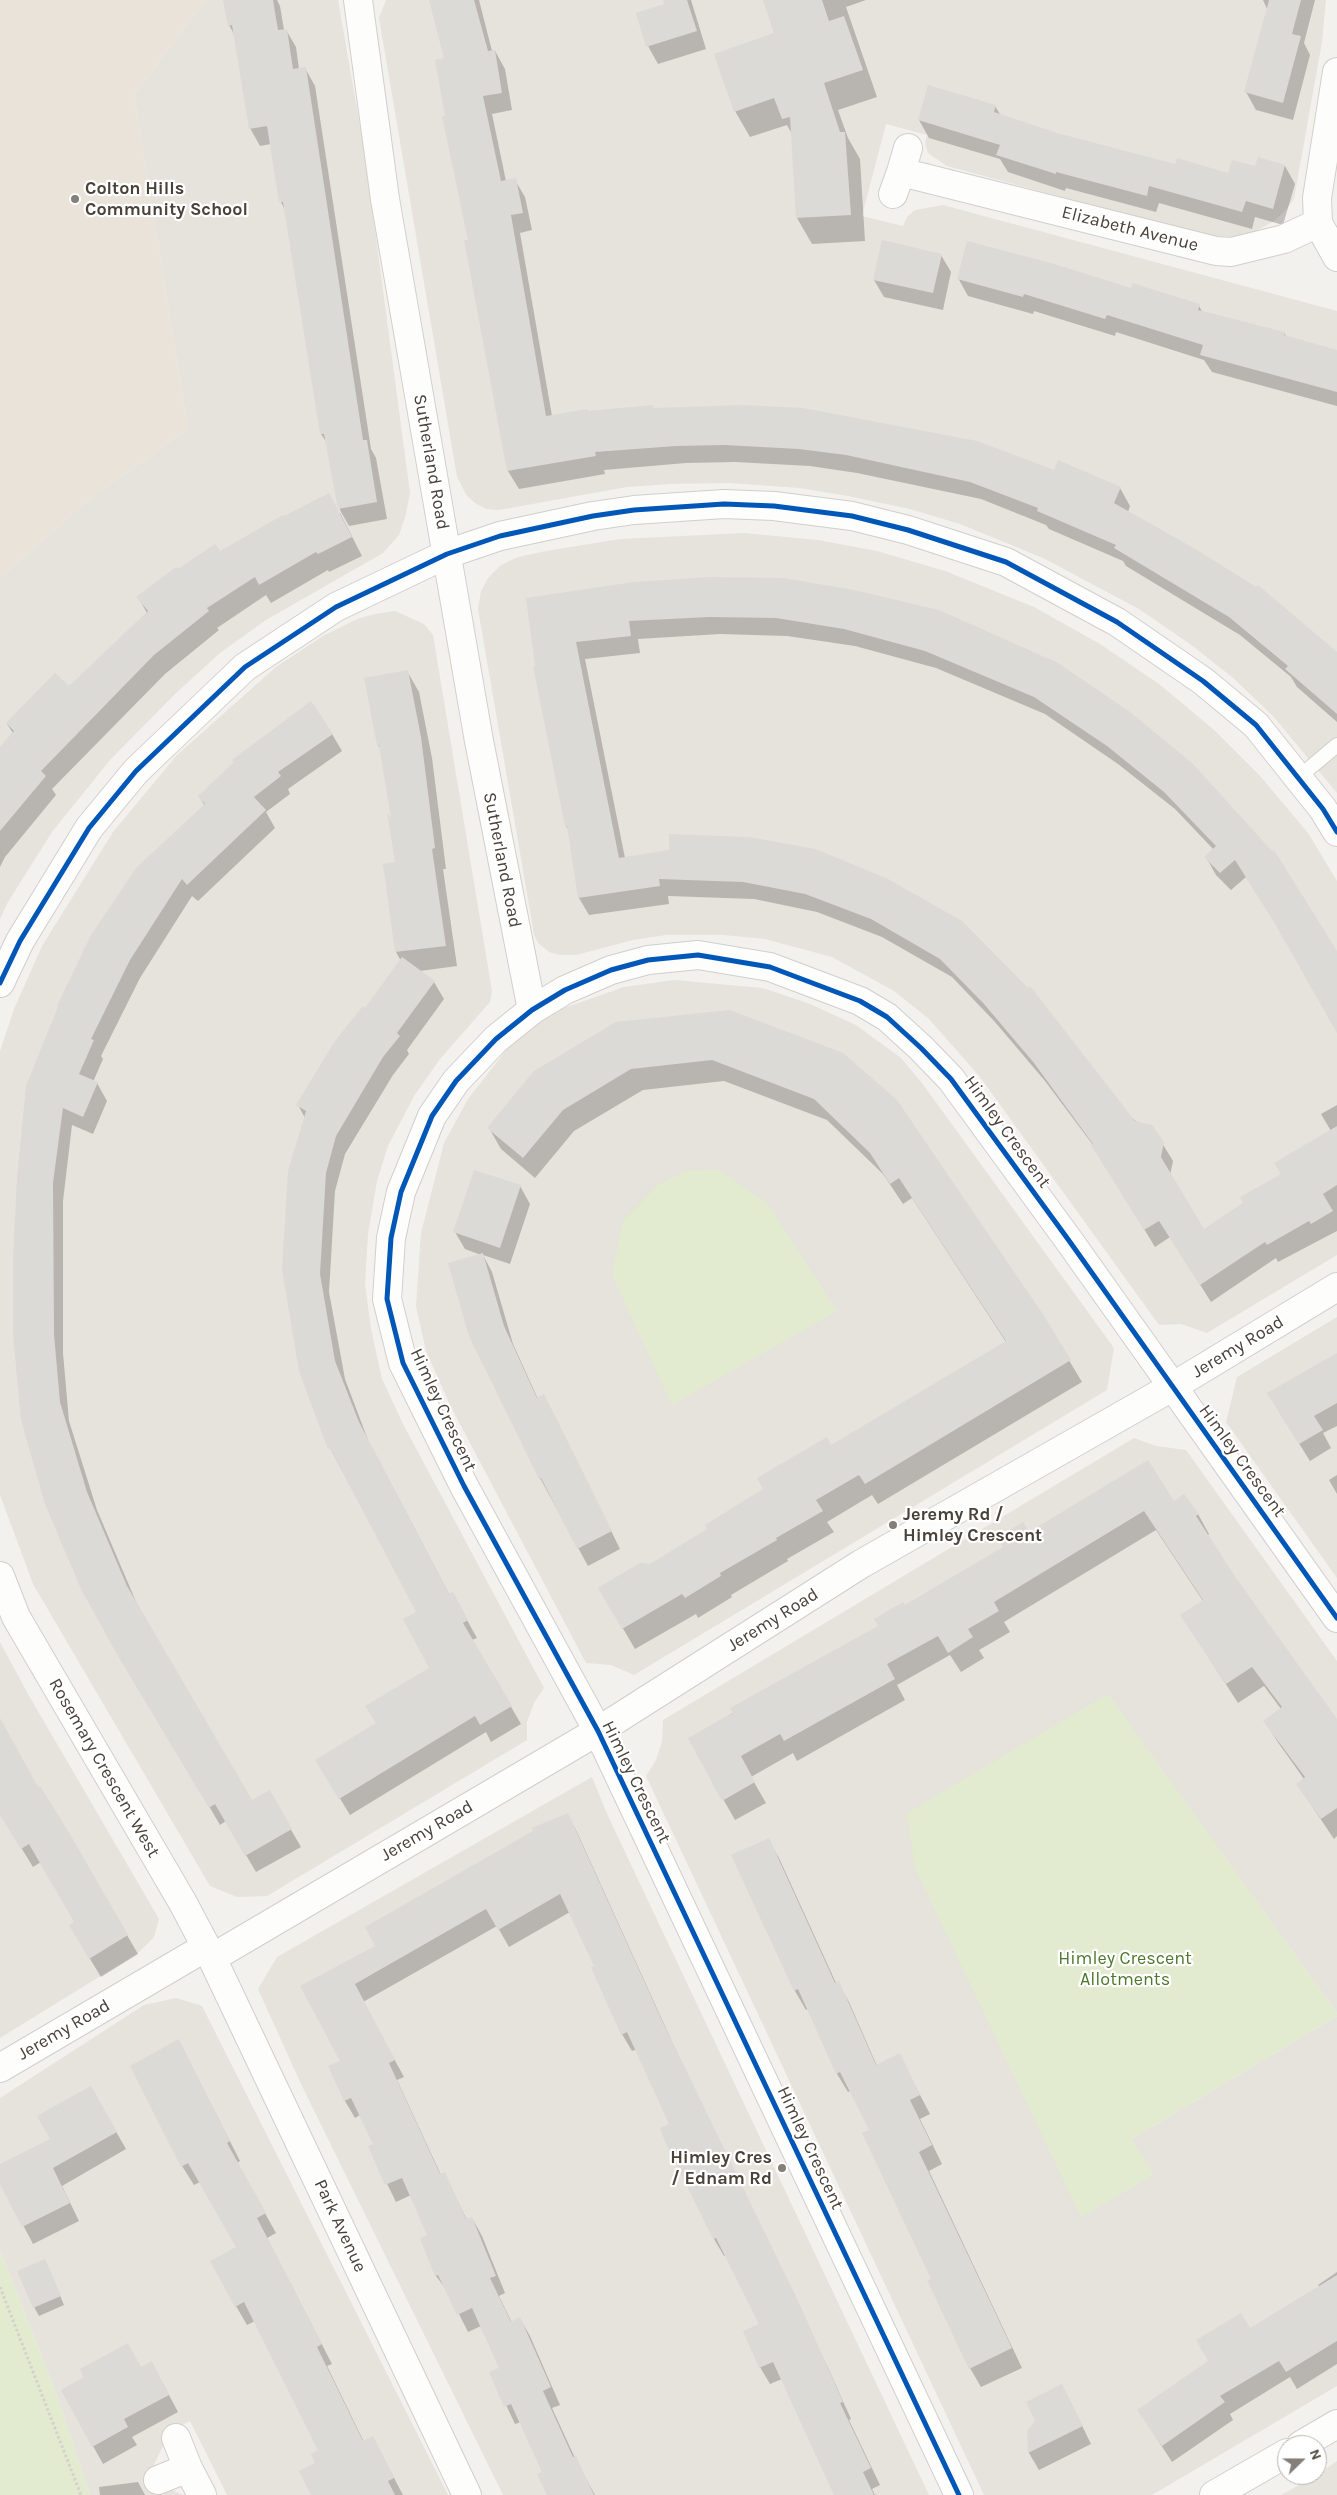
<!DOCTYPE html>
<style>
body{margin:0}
#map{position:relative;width:1337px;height:2495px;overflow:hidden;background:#f3f1ee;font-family:Karla,sans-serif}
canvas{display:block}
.north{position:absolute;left:1277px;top:2435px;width:50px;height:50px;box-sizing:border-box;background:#fff;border:1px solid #b6b3b0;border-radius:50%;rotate:68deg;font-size:14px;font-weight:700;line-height:20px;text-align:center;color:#494239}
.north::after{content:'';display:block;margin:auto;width:18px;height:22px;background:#847f78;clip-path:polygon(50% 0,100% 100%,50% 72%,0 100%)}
</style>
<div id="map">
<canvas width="1337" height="2495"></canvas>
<div class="north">N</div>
</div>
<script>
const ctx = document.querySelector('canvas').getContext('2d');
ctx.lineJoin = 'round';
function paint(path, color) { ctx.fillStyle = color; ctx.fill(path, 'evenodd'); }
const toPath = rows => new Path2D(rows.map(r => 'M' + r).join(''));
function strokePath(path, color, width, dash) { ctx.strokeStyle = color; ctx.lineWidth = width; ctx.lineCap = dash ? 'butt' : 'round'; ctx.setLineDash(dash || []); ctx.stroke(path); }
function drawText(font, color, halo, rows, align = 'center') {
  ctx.font = font + ' Karla,sans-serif'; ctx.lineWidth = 4.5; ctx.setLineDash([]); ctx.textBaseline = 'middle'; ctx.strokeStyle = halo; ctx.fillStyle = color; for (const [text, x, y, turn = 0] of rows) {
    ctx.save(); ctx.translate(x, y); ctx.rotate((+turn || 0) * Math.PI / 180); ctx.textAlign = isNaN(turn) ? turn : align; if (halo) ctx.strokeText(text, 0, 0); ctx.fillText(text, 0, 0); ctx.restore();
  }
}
const residential = toPath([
 [205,0,338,0,365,155,410,493,406,514,399,535,383,553,266,620,220,653,175,694,110,760,52,832,8,902,0,919,0,578,87,501,188,429,134,95],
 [386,0,1326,0,1322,42,1294,199,1285,211,1274,221,1256,231,1237,237,1203,235,947,166,928,153,925,143,927,135,886,124,862,216,903,226,907,217,915,210,943,205,1337,311,1337,793,1273,716,1232,677,1190,644,1139,609,1043,558,960,524,910,509,848,496,799,488,729,483,670,484,627,487,499,510,486,509,475,503,467,496,457,477,379,18],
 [744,533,818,540,877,551,945,571,1034,607,1100,644,1159,684,1213,729,1261,777,1308,833,1337,881,1337,1255,1207,1333,1181,1324,1159,1325,980,1077,929,1019,894,991,832,957,765,939,723,935,666,935,633,940,576,955,560,955,549,952,538,943,534,934,478,609,481,591,488,578,501,565,518,557,546,551,620,539],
 [395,611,424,624,433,635,492,991,490,1002,440,1059,414,1096,388,1146,377,1181,368,1234,365,1284,371,1329,382,1379,403,1424,544,1688,534,1703,527,1722,527,1740,267,1896,237,1897,210,1886,33,1584,0,1495,0,1051,14,1009,42,946,113,832,177,755,276,667,323,636,357,619,375,614],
 [674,980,763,988,810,1004,856,1025,901,1058,922,1083,1114,1348,1107,1390,634,1675,611,1665,586,1663,451,1407,426,1351,416,1306,421,1233,444,1143,468,1099,511,1044,534,1024,561,1009,624,987],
 [1337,1317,1337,1578,1226,1422,1237,1377],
 [1134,1438,1156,1446,1186,1450,1337,1661,1337,2013,1108,1695,1132,2139,1337,2016,1337,2386,1152,2495,984,2495,646,1776,656,1760,662,1741,663,1720],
 [0,1642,28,1694,159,1919,154,1937,138,1953,0,2038],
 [592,1777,608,1816,929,2495,503,2495,301,2084,258,1989,277,1957],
 [176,1998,202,2006,448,2495,227,2495,190,2421,170,2431,153,2467,153,2480,182,2495,90,2495,55,2390,0,2250,0,2098,144,2005],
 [1337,2461,1337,2495,1281,2495,1317,2475]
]);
const education = toPath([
 [0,0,205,0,134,95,188,429,87,501,0,578]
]);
const green = toPath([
 [719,1170,768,1204,837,1311,672,1405,612,1275,623,1221,658,1185,686,1171],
 [1108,1694,1337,2013,1337,2016,1132,2139,1154,2175,1081,2217,915,1868,907,1813],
 [0,2250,55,2390,90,2495,0,2495]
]);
const shadow = toPath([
 [225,0,277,0,280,6,284,30,286,30,296,47,299,69,305,68,315,86,371,449,376,458,387,519,349,526,340,510,328,445,321,434,286,212,281,202,271,144,260,146,250,128,235,36,229,25],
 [430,0,479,0,492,51,495,51,505,69,512,110,492,114,506,181,515,180,525,197,532,230,520,233,552,416,652,407,654,410,1055,472,1120,488,1130,506,1128,512,1337,654,1337,722,1297,687,1291,677,1240,635,1126,566,1123,561,1049,529,1046,525,981,499,857,473,810,466,735,462,686,463,604,470,605,474,519,489,508,471,466,241,469,241,447,117,446,59],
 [664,0,691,0,706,49,658,64,648,46,666,5],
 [764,0,866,0,846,7,877,97,838,110,848,138,860,159,865,241,812,244,797,218,792,134,787,125,750,137,735,111,776,34],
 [1263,0,1315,0,1304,43,1310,55,1293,120,1256,110,1246,92,1268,11],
 [995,106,1001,116,1057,134,1176,166,1229,175,1256,168,1285,166,1295,184,1283,225,1255,217,1252,229,1159,203,1156,212,1066,188,1065,191,1008,172,1000,159,929,138,919,120],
 [941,255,951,272,943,310,884,297,874,280],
 [958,278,1132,290,1199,306,1203,313,1284,333,1287,337,1337,352,1337,406,1212,372,1204,360,1116,332,1115,336,1034,311,1033,314,968,296],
 [340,513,362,556,329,572,328,570,271,603,266,595,217,628,219,630,165,674,52,789,56,795,5,857,0,867,0,749,13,733,7,724,69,688,147,613,138,597,178,571,219,553],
 [634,583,1057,664,1337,953,1337,1031,1284,936,1246,877,1231,890,1216,875,1206,857,1214,850,1175,809,1118,764,1045,714,936,668,855,646,787,636,720,634,638,639,640,653,585,659,625,858,814,850,1162,1143,1173,1161,1170,1175,1204,1230,1245,1203,1282,1175,1331,1131,1321,1114,1337,1105,1337,1231,1278,1262,1276,1258,1211,1302,1170,1237,1155,1247,1093,1145,1045,1081,995,1022,952,977,882,937,817,912,754,899,668,896,669,904,589,915,579,898,569,831,566,826,535,667],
 [407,671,419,692,432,758,446,869,443,869,457,966,420,971,434,982,444,999,407,1050,409,1054,393,1075,345,1154,335,1191,329,1292,345,1379,368,1440,450,1596,462,1611,477,1638,472,1640,521,1724,491,1742,486,1732,350,1815,327,1777,430,1668,418,1613,330,1448,301,1371,305,1118,298,1105,401,961,396,952,384,865,396,863,393,824,381,750,378,745],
 [332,734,342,751,288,789,290,794,266,812,275,828,198,901,192,896,140,978,101,1056,103,1059,93,1082,97,1083,107,1101,93,1134,72,1125,63,1201,63,1353,69,1421,97,1510,137,1604,252,1802,269,1792,301,1847,256,1872,226,1821,220,1825,82,1588,18,1178,205,806,199,796],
 [730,1011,1043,1317,1082,1382,878,1504,872,1495,827,1522,834,1532,787,1559,788,1561,731,1595,732,1597,698,1618,696,1614,635,1649,600,1589,650,1565,709,1529,831,1447,1006,1342,912,1198,903,1204,883,1174,827,1120,724,1081,643,1090,574,1131,535,1178,501,1149,489,1128],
 [520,1186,530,1204,510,1264,483,1255,492,1272,513,1344,538,1399,553,1413,620,1549,588,1566,540,1478,481,1255,465,1249,455,1232],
 [1337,1355,1337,1426,1323,1433,1331,1448,1310,1461,1278,1410],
 [1337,1475,1337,1494,1329,1480],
 [1174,1503,1198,1514,1209,1534,1207,1536,1235,1578,1337,1724,1337,1836,1334,1839,1297,1784,1304,1779,1277,1741,1265,1721,1281,1709,1264,1686,1238,1703,1182,1616,1203,1601,1156,1530,1004,1622,1010,1632,979,1650,984,1658,961,1672,950,1655,897,1685,905,1700,797,1761,793,1753,751,1777,766,1803,735,1820,689,1739,879,1626,904,1606,1029,1534],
 [0,1723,38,1789,67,1832,138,1954,101,1977,81,1944,76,1922,41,1862,33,1867,0,1813],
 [567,1814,577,1832,673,2044,829,2370,851,2419,849,2420,880,2485,872,2489,875,2495,834,2495,835,2494,782,2379,770,2384,760,2367,760,2325,726,2255,724,2256,714,2239,670,2124,637,2049,632,2051,622,2034,596,1966,570,1912,509,1947,497,1926,363,2002,404,2077,397,2080,441,2175,444,2174,467,2220,472,2218,482,2236,505,2293,499,2296,512,2323,520,2319,530,2336,560,2405,552,2408,575,2458,595,2495,549,2495,544,2472,521,2422,515,2424,491,2373,501,2369,481,2326,468,2332,448,2292,436,2276,421,2239,429,2236,411,2195,396,2202,369,2147,374,2145,360,2115,355,2118,345,2101,330,2067,342,2061,302,1987,377,1946],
 [768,1840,779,1858,836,1983,838,1983,849,2002,877,2066,899,2055,930,2114,920,2119,942,2164,929,2171,1022,2368,981,2387,970,2368,870,2130,850,2091,848,2092,837,2074,808,2009,806,2010,795,1991,733,1856],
 [179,2041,240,2161,237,2163,276,2233,267,2238,332,2364,327,2366,364,2442,373,2438,403,2495,313,2495,319,2451,255,2321,247,2325,236,2306,237,2248,200,2182,194,2185,182,2166],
 [91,2088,126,2149,62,2186,79,2221,33,2244,0,2181,0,2166,52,2140],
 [49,2269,64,2305,39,2316,34,2307],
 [1337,2272,1337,2364,1297,2389,1290,2377,1230,2414,1233,2420,1172,2462,1139,2411,1210,2362,1250,2330,1320,2287,1318,2285],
 [141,2368,161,2380,178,2412,132,2437,137,2445,103,2464,62,2390,86,2377],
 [1071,2403,1091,2444,1039,2470,1029,2453,1028,2432],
 [138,2482,145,2495,100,2495,99,2487]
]);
const building = toPath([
 [223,0,273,0,278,30,287,29,293,69,306,67,363,440,367,440,377,502,338,509,324,434,320,434,283,202,279,202,267,126,249,129,232,25,228,26],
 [429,0,474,0,488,51,495,50,502,93,483,96,501,181,516,178,523,213,511,215,546,416,588,409,588,411,653,405,653,408,743,405,803,408,977,441,1054,470,1058,460,1121,487,1114,503,1197,550,1256,587,1258,585,1337,652,1337,714,1285,669,1288,666,1229,617,1114,548,1116,545,1037,511,1038,508,970,482,846,455,799,449,724,445,676,446,595,452,596,456,507,471,464,240,468,240,442,116,445,116,435,60,444,58],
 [663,0,687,0,697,31,646,47,636,13,664,4],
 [763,0,822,0,829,21,844,16,863,70,824,83,840,132,845,132,851,215,796,218,790,117,782,119,774,98,734,112,714,54,774,33],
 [1269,0,1301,0,1292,34,1301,36,1283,103,1244,92],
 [928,85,996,105,994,112,1057,133,1175,164,1177,158,1228,173,1232,160,1255,166,1258,157,1285,165,1273,209,1246,201,1242,212,1149,186,1147,196,1056,172,1056,174,996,155,1000,145,918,120],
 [882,240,942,254,933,293,873,280],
 [967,241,1051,263,1131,288,1132,283,1200,304,1198,310,1285,332,1284,335,1337,350,1337,392,1200,355,1203,345,1107,315,1105,319,1024,294,1023,297,957,279],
 [329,493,352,537,318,554,316,552,259,585,255,577,207,608,209,611,154,655,41,771,46,776,0,831,0,747,14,731,6,723,55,673,69,686,148,611,136,597,176,567,178,569,215,544,220,551,283,515,284,516],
 [710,577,783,578,854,590,939,610,1058,663,1130,712,1192,763,1272,851,1274,850,1337,951,1337,1033,1274,922,1235,860,1220,873,1204,857,1216,846,1164,792,1107,746,1034,697,925,651,844,629,776,618,709,617,629,621,631,636,576,642,619,858,669,850,669,834,749,837,815,849,888,879,962,921,1028,988,1030,986,1135,1121,1152,1125,1164,1142,1161,1157,1204,1229,1243,1203,1240,1197,1281,1174,1274,1163,1337,1126,1337,1185,1323,1194,1333,1211,1311,1224,1309,1221,1267,1245,1265,1242,1200,1285,1159,1221,1144,1230,1091,1145,1093,1144,1034,1063,984,1004,940,959,871,919,805,894,743,882,659,879,660,886,578,898,567,826,565,826,533,666,535,666,526,598,634,582],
 [408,670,421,737,435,848,432,849,446,946,395,952,383,864,395,862,387,812,391,818,379,745,377,745,364,678],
 [311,701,333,734,278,772,281,776,254,797,266,810,187,885,182,879,130,960,91,1039,94,1040,79,1074,98,1082,83,1117,63,1108,53,1183,54,1334,60,1402,87,1492,127,1586,252,1800,270,1790,292,1829,245,1856,215,1804,209,1808,118,1656,81,1589,45,1504,21,1420,13,1334,13,1257,17,1178,26,1086,58,1007,57,1006,91,935,137,867,205,804,198,796,234,762,232,760],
 [402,957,435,981,397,1033,400,1036,383,1057,336,1136,326,1173,320,1274,335,1361,359,1422,449,1594,453,1592,468,1620,463,1623,512,1706,480,1725,475,1716,339,1799,315,1760,376,1723,365,1706,429,1668,403,1619,416,1612,330,1448,328,1449,299,1371,282,1269,288,1171,306,1111,296,1105,335,1041,363,1006,365,1008],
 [730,1010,843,1053,897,1100,1044,1316,1071,1360,865,1484,859,1475,816,1500,823,1511,776,1538,777,1540,720,1573,721,1576,685,1598,682,1594,622,1629,598,1588,640,1563,650,1564,707,1529,705,1525,763,1489,757,1478,827,1437,831,1445,1006,1341,899,1178,890,1184,870,1153,814,1099,712,1060,631,1069,563,1110,523,1158,487,1128,534,1071,616,1022],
 [474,1170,521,1185,500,1248,453,1232],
 [483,1253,504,1326,537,1398,544,1394,612,1531,577,1549,541,1478,539,1479,469,1336,448,1263],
 [1337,1353,1337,1403,1314,1416,1323,1430,1299,1444,1267,1393],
 [1148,1460,1174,1501,1184,1494,1199,1514,1196,1516,1236,1578,1337,1719,1337,1808,1321,1819,1296,1784,1305,1777,1263,1721,1282,1707,1252,1667,1226,1684,1180,1615,1203,1600,1144,1511,994,1602,999,1611,968,1629,973,1637,948,1653,938,1636,887,1664,895,1679,784,1741,780,1734,741,1756,755,1782,722,1801,688,1738,733,1713,730,1708,878,1626,874,1619,903,1602,905,1605,1003,1547,997,1538,1023,1522,1029,1532],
 [0,1718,38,1787,40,1786,68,1831,128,1935,89,1959,69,1925,74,1922,29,1844,21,1849,0,1815],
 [568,1813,664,2025,800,2305,843,2402,840,2403,871,2468,863,2472,874,2495,834,2495,773,2362,759,2368,743,2331,759,2324,716,2238,713,2239,663,2137,660,2128,669,2124,627,2032,621,2035,591,1967,594,1966,560,1894,498,1930,486,1909,355,1984,395,2060,389,2063,440,2174,445,2172,466,2219,472,2217,496,2276,490,2278,511,2322,520,2317,551,2387,543,2391,573,2457,576,2456,594,2495,547,2495,537,2474,542,2472,511,2404,504,2407,489,2372,499,2368,472,2308,457,2315,438,2275,435,2276,420,2238,427,2235,402,2178,385,2185,368,2146,373,2144,351,2098,344,2101,328,2066,340,2061,300,1986,375,1946,365,1927,533,1831,532,1828],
 [769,1838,835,1983,839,1981,876,2065,900,2053,920,2095,910,2100,932,2145,919,2152,1012,2348,969,2369,927,2280,931,2279,862,2133,869,2130,840,2072,836,2074,798,1989,794,1991,731,1855],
 [179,2039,230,2141,227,2143,266,2213,257,2218,322,2344,317,2347,363,2441,373,2436,394,2478,388,2481,395,2495,311,2495,299,2471,315,2463,311,2454,318,2450,244,2302,235,2307,210,2261,236,2247,188,2163,181,2167,130,2066],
 [91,2086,117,2132,53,2168,70,2203,22,2227,0,2184,0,2164,50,2139,37,2116],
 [45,2259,61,2296,33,2308,17,2271],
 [1337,2275,1337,2341,1286,2372,1279,2361,1220,2396,1225,2402,1162,2446,1137,2410,1208,2361,1196,2340,1241,2313,1250,2328],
 [128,2343,141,2367,152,2361,169,2395,124,2419,128,2427,92,2447,61,2390,84,2377,80,2369],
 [1062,2384,1083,2426,1028,2453,1027,2431,1035,2421,1026,2402]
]);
const path = toPath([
 [0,2287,81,2495]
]);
const lane = toPath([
 [1299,777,1337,745]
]);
const street = toPath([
 [358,0,385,199,479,741,532,1010],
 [908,148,901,172,1216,251,1231,252,1284,239,1318,223,1337,257],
 [893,194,901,172],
 [1318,223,1317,198,1337,72],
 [0,983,20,941,89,828,136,771,245,667,336,607,447,554,500,536,593,516,634,510,724,504,774,506,852,516,908,530,1006,562,1117,622,1203,681,1256,725,1323,809,1337,832],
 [0,1576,16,1617,183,1903,212,1958,467,2495],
 [212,1958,598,1731,861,1564,1172,1387,1337,1287],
 [0,2068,206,1947],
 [176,2438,188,2468,202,2495],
 [1301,2445,1337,2424],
 [158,2480,188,2468],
 [959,2495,598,1731,464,1486,403,1363,387,1299,391,1238,401,1192,432,1116,456,1081,496,1039,532,1010,565,990,611,970,648,960,698,955,770,967,860,1001,887,1017,921,1048,951,1079,1070,1242,1337,1618],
 [1214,2495,1287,2453]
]);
const cycleway = toPath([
 [0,983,20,941,89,828,136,771,245,667,336,607,447,554,500,536,593,516,634,510,724,504,774,506,852,516,908,530,1006,562,1117,622,1203,681,1256,725,1323,809,1337,832],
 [959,2495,598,1731,464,1486,403,1363,387,1299,391,1238,401,1192,432,1116,456,1081,496,1039,532,1010,565,990,611,970,648,960,698,955,770,967,860,1001,887,1017,921,1048,951,1079,1070,1242,1337,1618]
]);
const markers = [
 [75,199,5,"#847f78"],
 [893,1525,5,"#847f78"],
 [782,2168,5,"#847f78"]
];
const poiNames = [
 ["Colton Hills",85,189],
 ["Community School",85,210],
 ["Jeremy Rd /",903,1515],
 ["Himley Crescent",903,1536],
 ["Himley Cres",772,2158,"right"],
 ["/ Ednam Rd",772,2179,"right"]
];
const streetNames = [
 ["Elizabeth Avenue",1130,229,14],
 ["Sutherland Road",431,462,80],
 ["Sutherland Road",502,860,79],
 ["Himley Crescent",1007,1132,54],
 ["Jeremy Road",1238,1347,-31],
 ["Himley Crescent",443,1410,65],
 ["Himley Crescent",1242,1461,54],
 ["Jeremy Road",773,1620,-32],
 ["Rosemary Crescent West",104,1768,60],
 ["Himley Crescent",636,1782,64],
 ["Jeremy Road",427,1831,-30],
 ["Jeremy Road",64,2030,-30],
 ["Himley Crescent",810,2148,65],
 ["Park Avenue",340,2226,65]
];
const parkNames = [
 ["Himley Crescent",1125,1959],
 ["Allotments",1125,1980]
];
paint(residential, '#e6e2dc');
paint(education, '#e9e3da');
paint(green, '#e2ebd0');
paint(shadow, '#0003');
paint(building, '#dcdad6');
strokePath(lane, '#d1cfcb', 16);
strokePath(street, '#d1cfcb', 30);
strokePath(path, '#d3d1cc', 3, [2.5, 2.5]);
strokePath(lane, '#fdfdfc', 14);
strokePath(street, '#fdfdfc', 28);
strokePath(cycleway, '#0057b8', 5);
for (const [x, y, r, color] of markers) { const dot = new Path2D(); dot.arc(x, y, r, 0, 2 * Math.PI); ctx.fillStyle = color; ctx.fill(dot); strokePath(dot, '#fff', 2); }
drawText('bold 18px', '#494239', '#fff', poiNames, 'left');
drawText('18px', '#494239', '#fff', streetNames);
drawText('18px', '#4f782f', '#fff', parkNames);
</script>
